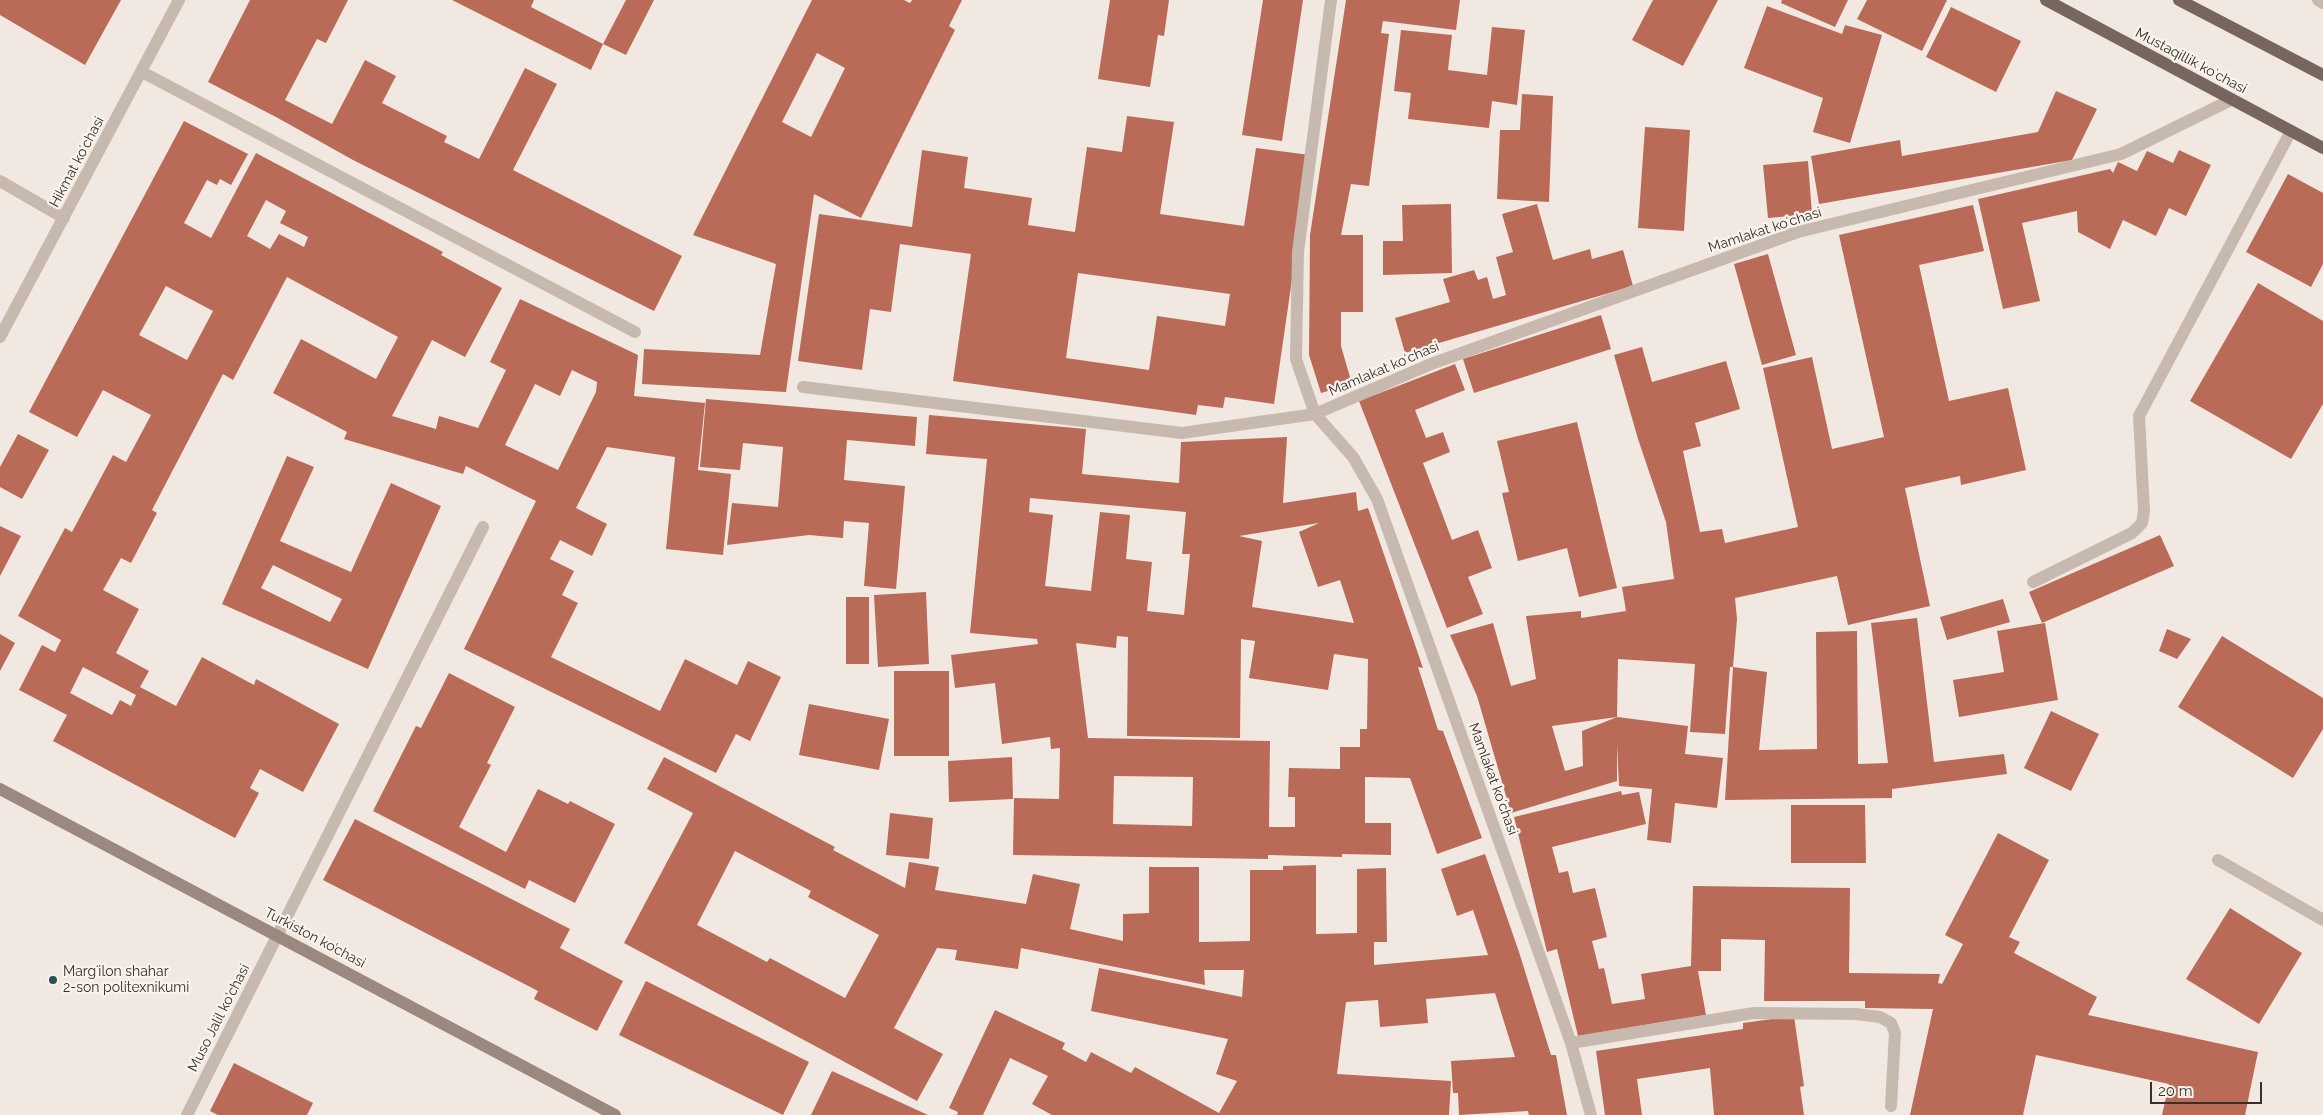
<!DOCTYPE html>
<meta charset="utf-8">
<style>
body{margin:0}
#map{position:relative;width:2323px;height:1115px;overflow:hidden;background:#f1e9e1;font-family:Raleway,sans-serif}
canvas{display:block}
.scale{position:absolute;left:2150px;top:1082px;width:112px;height:22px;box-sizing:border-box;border:2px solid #372f2b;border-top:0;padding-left:6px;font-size:15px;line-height:18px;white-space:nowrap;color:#372f2b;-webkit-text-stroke:4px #f9f3ed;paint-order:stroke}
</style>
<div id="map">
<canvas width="2323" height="1115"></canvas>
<div class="scale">20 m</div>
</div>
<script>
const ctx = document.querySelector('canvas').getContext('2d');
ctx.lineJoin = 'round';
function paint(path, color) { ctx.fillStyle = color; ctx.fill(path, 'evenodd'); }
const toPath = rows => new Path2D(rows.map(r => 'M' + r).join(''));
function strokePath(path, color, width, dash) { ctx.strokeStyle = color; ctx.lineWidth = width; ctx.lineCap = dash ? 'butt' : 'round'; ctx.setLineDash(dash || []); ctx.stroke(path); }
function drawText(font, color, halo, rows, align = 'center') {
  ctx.font = font + ' Raleway,sans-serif'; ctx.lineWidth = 4.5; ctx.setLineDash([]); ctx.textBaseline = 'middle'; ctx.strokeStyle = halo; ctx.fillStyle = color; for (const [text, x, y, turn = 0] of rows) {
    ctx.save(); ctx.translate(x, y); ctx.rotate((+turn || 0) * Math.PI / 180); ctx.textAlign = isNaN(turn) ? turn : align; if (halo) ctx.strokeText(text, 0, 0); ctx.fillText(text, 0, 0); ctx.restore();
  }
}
const building = toPath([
 [0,0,121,0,85,65,0,15],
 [250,0,348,0,326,43,317,39,285,100,332,124,365,60,396,76,382,103,447,136,444,142,479,159,525,68,557,84,513,170,682,256,654,311,353,160,276,117,208,82],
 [452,0,534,0,531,7,603,44,591,70],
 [626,0,654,0,626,55,603,44],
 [812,0,904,0,910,3,912,0,962,0,949,26,955,30,861,218,814,194,786,392,642,384,644,349,760,355,776,264,693,235],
 [817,53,845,68,811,137,782,122],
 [1110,0,1169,0,1164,36,1158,35,1150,87,1098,79],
 [1263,0,1303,0,1282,141,1242,135],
 [1346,0,1460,0,1456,30,1383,21,1381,33,1389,34,1369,186,1351,184,1341,235,1363,235,1363,312,1341,312,1341,346,1352,384,1321,393,1309,355,1310,235],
 [1653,0,1718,0,1683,66,1632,40],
 [1782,0,1848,0,1835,27,1781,3],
 [1867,0,1947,0,1922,51,1857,19],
 [1767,6,1842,34,1845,25,1882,35,1850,143,1813,132,1823,98,1744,68],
 [1951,7,2021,41,1996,92,1926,57],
 [1492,27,1525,30,1517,105,1492,101,1489,128,1408,119,1411,93,1394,91,1401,30,1452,35,1448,70,1487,75],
 [2056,91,2097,109,2072,160,1819,204,1811,156,1900,140,1902,156,2038,132],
 [1522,94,1553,96,1549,202,1497,199,1500,130,1520,130],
 [1127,116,1174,122,1160,214,1244,226,1256,148,1310,155,1274,404,1225,397,1223,408,1198,405,1196,415,953,381,971,254,900,244,891,312,870,309,862,370,798,361,819,214,912,227,922,150,968,157,964,188,1032,198,1028,225,1075,232,1087,147,1122,152],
 [1078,273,1230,294,1225,326,1157,316,1149,370,1066,358],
 [184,121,248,154,231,185,220,179,217,185,207,180,184,223,211,238,256,153,443,252,441,255,502,288,465,357,432,340,392,416,436,429,439,416,478,428,506,370,490,362,520,299,638,355,634,396,705,403,698,470,731,474,723,555,666,549,675,457,607,447,576,508,607,524,592,556,560,540,550,559,574,571,562,595,578,603,551,657,660,711,685,659,737,685,748,661,781,677,750,741,736,734,716,773,464,649,536,501,466,466,463,474,344,439,347,432,273,393,301,339,376,379,398,337,287,277,233,380,223,374,152,510,157,513,131,563,121,558,103,590,139,609,116,653,149,671,140,687,176,706,202,657,254,685,256,679,339,724,303,792,260,769,250,788,259,793,235,838,53,741,67,715,19,690,42,645,55,652,61,640,18,616,65,528,72,532,113,455,126,462,151,415,103,390,77,437,29,412],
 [266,200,286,211,280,223,308,237,304,247,279,234,270,249,247,236],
 [166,286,213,311,187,360,139,335],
 [572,370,597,382,596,392,558,470,505,445,535,384,560,396],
 [83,667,136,695,131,706,120,700,112,715,70,693],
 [1645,127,1690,130,1684,231,1638,228],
 [2179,150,2211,165,2186,216,2169,208,2156,236,2123,220,2110,249,2078,232,2077,211,2022,223,2040,301,2003,309,1978,199,2110,169,2113,173,2118,162,2137,171,2147,151,2173,163],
 [1808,161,1812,214,1768,218,1763,165],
 [2288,174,2323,193,2323,264,2311,287,2246,252],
 [1451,204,1452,273,1383,275,1383,241,1403,241,1402,205],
 [1537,204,1553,260,1590,249,1592,259,1623,250,1633,286,1405,353,1395,318,1450,302,1443,279,1474,270,1478,280,1487,277,1493,299,1506,295,1496,257,1513,252,1502,214],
 [1973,205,1984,251,1919,265,1949,401,2008,388,2026,470,1961,485,1960,476,1905,488,1930,606,1848,625,1837,576,1735,598,1737,619,1733,667,1767,672,1759,750,1817,749,1816,632,1857,631,1858,764,1888,763,1871,623,1917,618,1934,762,2004,754,2007,774,1892,789,1892,798,1725,800,1733,667,1730,667,1725,734,1690,732,1695,664,1618,659,1617,717,1688,726,1685,754,1723,758,1717,808,1675,803,1671,843,1647,840,1652,789,1619,786,1617,744,1617,781,1511,813,1477,696,1450,635,1493,623,1511,686,1536,679,1526,616,1581,611,1581,618,1626,611,1622,587,1674,579,1666,522,1638,439,1614,355,1642,347,1652,382,1726,361,1740,409,1695,423,1701,446,1683,451,1700,532,1722,529,1725,543,1798,527,1763,368,1812,357,1832,449,1884,437,1839,235],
 [1617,717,1582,731,1583,766,1565,771,1552,726],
 [1768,254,1796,355,1762,365,1734,264],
 [2258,283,2323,321,2323,404,2291,459,2190,401],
 [1601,315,1611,349,1474,393,1463,359],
 [1455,364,1465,390,1415,410,1426,438,1443,432,1450,452,1423,463,1452,540,1478,530,1492,568,1468,577,1483,614,1447,628,1359,401],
 [706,399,917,417,915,446,847,440,844,480,905,486,896,589,864,586,869,523,844,521,843,538,809,535,727,545,732,503,778,507,783,447,743,443,740,470,700,467],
 [929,415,1086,429,1082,474,1179,483,1181,442,1287,437,1283,503,1356,492,1358,511,1368,508,1423,668,1418,667,1438,730,1443,731,1482,838,1437,854,1410,778,1365,777,1365,823,1391,823,1391,855,1342,854,1342,857,1268,855,1268,859,1013,855,1014,798,1059,799,1060,748,1051,749,1050,737,1002,744,995,683,955,688,951,655,1038,644,1037,639,970,633,987,459,926,454],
 [1030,498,1186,512,1182,554,1190,554,1184,615,1147,611,1152,562,1126,559,1130,515,1100,512,1091,591,1045,586,1053,515,1029,512],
 [1319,523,1299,532,1318,587,1340,580,1354,623,1252,607,1262,541,1239,536],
 [1117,636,1128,637,1127,736,1240,738,1241,639,1255,641,1249,678,1328,690,1334,654,1368,659,1367,729,1360,729,1360,747,1340,747,1340,769,1289,768,1288,797,1295,797,1295,827,1269,827,1270,741,1088,738,1076,643,1116,648],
 [1114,776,1193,777,1192,826,1113,824],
 [1577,422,1617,588,1579,597,1567,548,1518,561,1502,493,1509,492,1497,441],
 [18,434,49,450,22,499,0,487,0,467],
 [287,456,314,467,280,541,351,572,391,483,441,506,368,669,222,604],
 [273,565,342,599,330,622,261,588],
 [0,526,21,536,0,576],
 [2160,535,2174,566,2042,623,2029,592],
 [926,592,929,664,878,667,874,595],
 [846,597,869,597,869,664,846,664],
 [2003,599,2010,622,1947,640,1940,617],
 [2045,623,2058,700,1959,717,1953,680,2004,672,1997,631],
 [2167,629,2191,639,2177,659,2159,651],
 [0,634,15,643,0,671],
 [2222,636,2323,698,2323,729,2293,778,2178,707],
 [894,671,949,671,949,756,894,756],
 [449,673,515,707,487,763,491,765,459,827,506,852,538,789,568,804,570,801,615,824,575,903,529,880,525,889,373,811,416,726,421,728],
 [809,704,889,719,879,770,799,755],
 [2051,711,2099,734,2071,791,2024,768],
 [664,757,835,847,833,850,905,888,909,862,939,867,935,890,1026,904,1033,874,1080,884,1070,929,1123,941,1123,914,1149,913,1149,867,1199,867,1199,942,1250,941,1250,870,1283,870,1283,866,1316,865,1316,934,1357,933,1357,869,1386,868,1387,942,1374,942,1374,965,1488,955,1473,910,1457,916,1441,869,1485,854,1519,952,1551,1055,1556,1055,1567,1115,1529,1115,1528,1111,1459,1115,1458,1093,1453,1093,1451,1061,1515,1057,1495,993,1426,999,1428,1023,1380,1027,1378,1000,1346,1002,1337,1074,1451,1081,1449,1115,1052,1115,1032,1104,1048,1076,1010,1058,983,1115,957,1115,958,1112,949,1108,995,1010,1065,1043,1062,1049,1086,1062,1091,1052,1131,1073,1135,1067,1219,1113,1237,1081,1216,1074,1228,1039,1091,1011,1099,968,1242,997,1244,970,1204,970,1205,985,1021,948,1018,969,955,960,957,950,937,948,894,1028,943,1054,917,1101,624,943,693,813,647,789],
 [735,851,811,891,808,897,879,935,845,998,770,958,767,962,697,925],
 [1012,757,1013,799,949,802,948,761],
 [1621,791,1622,795,1639,792,1646,824,1552,847,1559,873,1568,871,1573,893,1595,888,1607,937,1592,941,1599,969,1604,968,1612,1004,1645,999,1641,974,1691,966,1693,886,1850,888,1849,973,1940,974,1938,983,1942,984,1963,944,1945,935,1998,833,2049,860,2009,937,2020,942,2014,953,2097,997,2088,1015,2258,1052,2245,1115,2162,1115,2169,1084,2036,1055,2023,1115,1910,1115,1933,1009,1865,1008,1865,1001,1764,1001,1765,940,1721,939,1721,971,1698,971,1706,1015,1578,1036,1557,949,1547,952,1514,817],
 [1791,805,1865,805,1866,863,1791,863],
 [890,813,933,818,929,859,886,855],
 [355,819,570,929,560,948,623,981,597,1031,534,999,538,991,323,880],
 [2230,908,2302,953,2259,1024,2186,979],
 [646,981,809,1062,783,1115,619,1035],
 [1794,1016,1804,1086,1800,1087,1804,1115,1714,1115,1710,1068,1637,1079,1642,1115,1605,1115,1596,1051,1743,1029,1743,1023],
 [234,1063,313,1103,307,1115,218,1115,210,1111],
 [832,1071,928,1115,811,1115]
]);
const lane = toPath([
 [2318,0,2323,3],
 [2033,582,2132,533,2142,523,2144,511,2139,416,2291,131],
 [2218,860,2323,920]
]);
const street = toPath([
 [1331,0,1298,252,1296,359,1315,414,1353,457,1377,499,1571,1043,1591,1115],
 [142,72,635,332],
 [0,181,64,218],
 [0,337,179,0],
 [803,387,1182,433,1315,414,1431,364,1798,232,2121,154,2231,100],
 [1571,1043,1754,1013,1856,1014,1880,1017,1891,1023,1895,1033,1891,1106],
 [187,1115,483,527]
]);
const secondary = toPath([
 [0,789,615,1115]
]);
const primary = toPath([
 [2046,0,2323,148],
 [2179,0,2323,75]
]);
const markers = [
 [53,980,5,"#255355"]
];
const streetNames = [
 ["Mustaqillik koʻchasi",2191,61,28],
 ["Hikmat koʻchasi",77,162,-62],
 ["Mamlakat koʻchasi",1765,230,-18],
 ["Mamlakat koʻchasi",1384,369,-23],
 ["Mamlakat koʻchasi",1493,779,70],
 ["Turkiston ko’chasi",315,938,28],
 ["Muso Jalil ko'chasi",219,1018,-63]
];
const poiNames = [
 ["Margʻilon shahar",63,972],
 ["2-son politexnikumi",63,988]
];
paint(building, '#b96b57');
strokePath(lane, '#c8b9ae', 12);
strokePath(street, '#c8b9ae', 12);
strokePath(secondary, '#9b887f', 12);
strokePath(primary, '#77665e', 12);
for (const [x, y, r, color] of markers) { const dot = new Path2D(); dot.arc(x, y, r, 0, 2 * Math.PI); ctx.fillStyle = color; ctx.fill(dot); strokePath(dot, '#f9f3ed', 2); }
drawText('14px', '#372f2b', '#f9f3ed', streetNames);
drawText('14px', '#372f2b', '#f9f3ed', poiNames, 'left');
</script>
